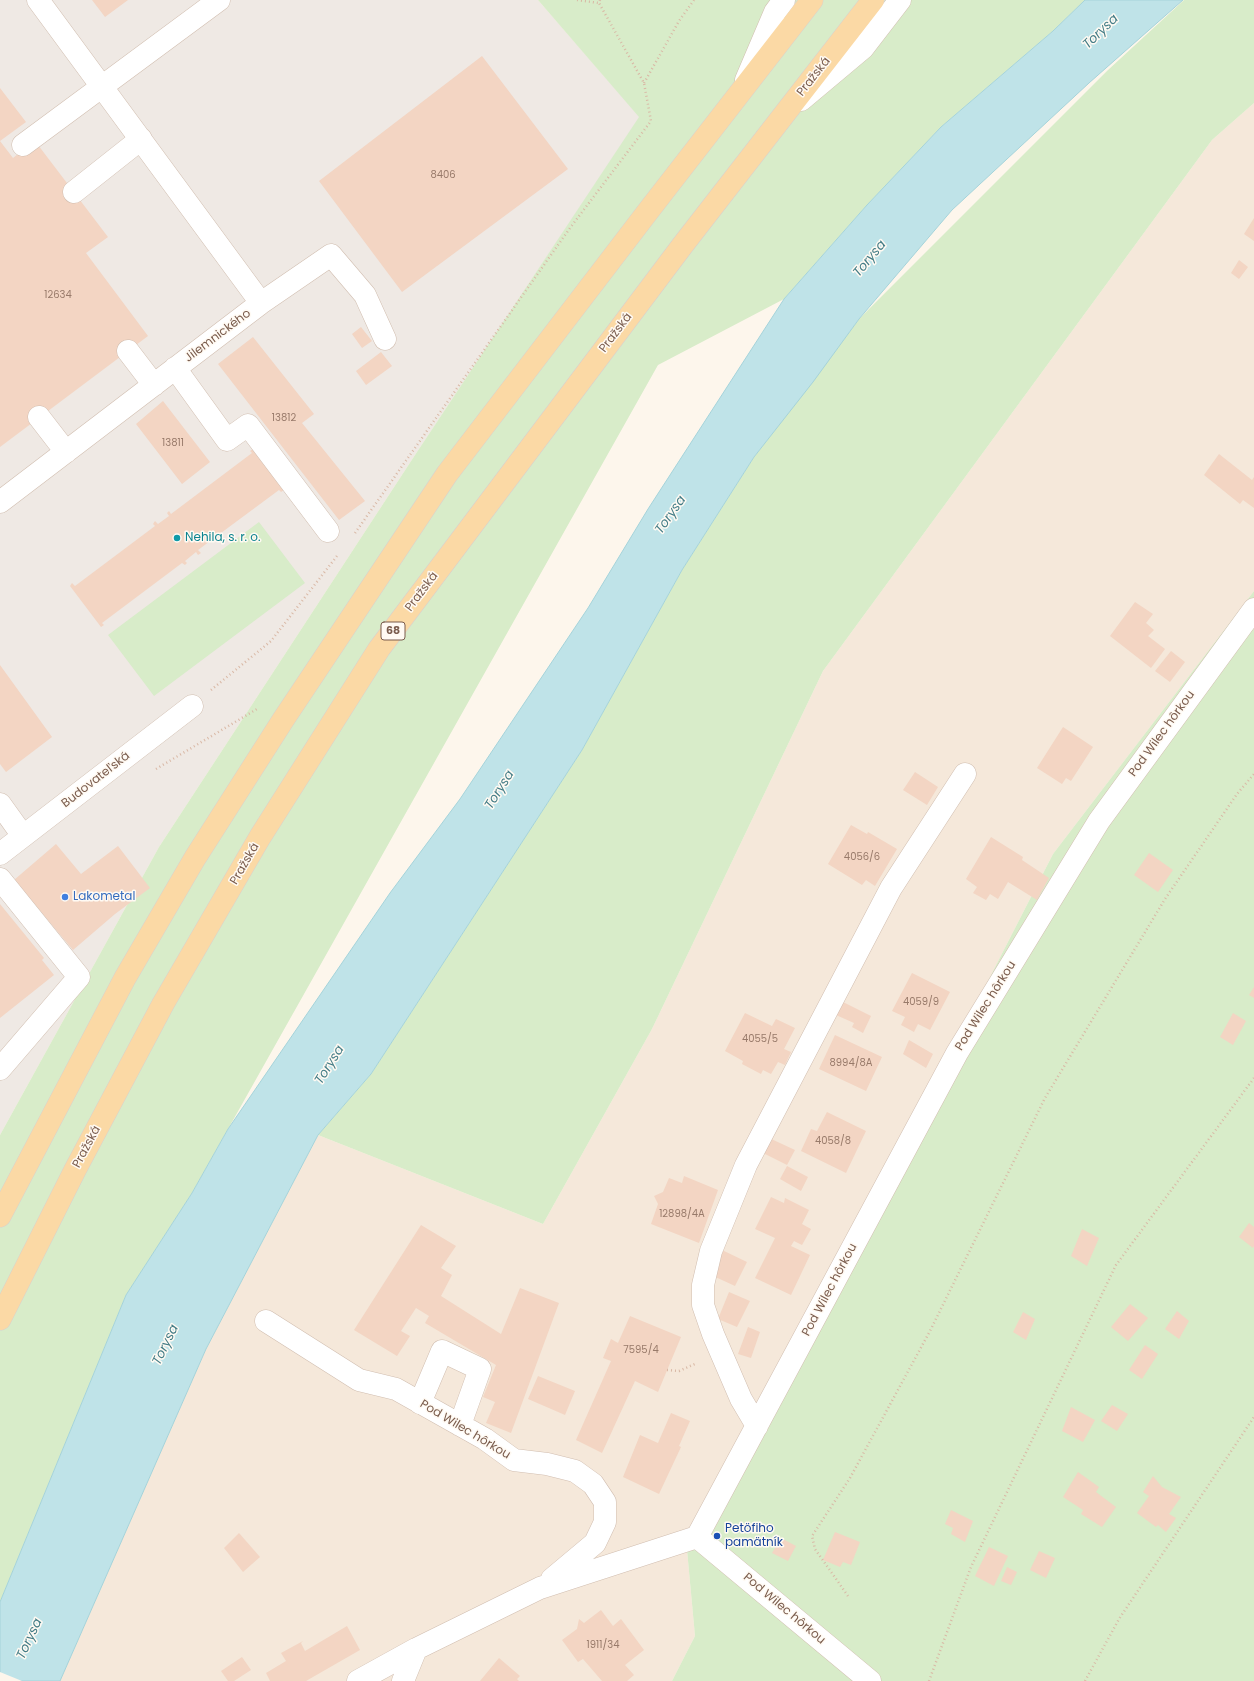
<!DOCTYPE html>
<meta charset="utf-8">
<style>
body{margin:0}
canvas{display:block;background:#fdf6ec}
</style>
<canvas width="1254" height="1681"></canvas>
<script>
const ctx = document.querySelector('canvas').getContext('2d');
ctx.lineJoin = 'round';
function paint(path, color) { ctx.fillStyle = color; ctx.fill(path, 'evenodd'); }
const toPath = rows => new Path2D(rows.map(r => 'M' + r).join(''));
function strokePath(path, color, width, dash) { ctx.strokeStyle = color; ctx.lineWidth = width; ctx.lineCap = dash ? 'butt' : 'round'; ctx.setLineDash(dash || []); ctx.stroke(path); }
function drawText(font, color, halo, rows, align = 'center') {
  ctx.font = font + ' Poppins,sans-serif'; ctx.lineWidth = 3; ctx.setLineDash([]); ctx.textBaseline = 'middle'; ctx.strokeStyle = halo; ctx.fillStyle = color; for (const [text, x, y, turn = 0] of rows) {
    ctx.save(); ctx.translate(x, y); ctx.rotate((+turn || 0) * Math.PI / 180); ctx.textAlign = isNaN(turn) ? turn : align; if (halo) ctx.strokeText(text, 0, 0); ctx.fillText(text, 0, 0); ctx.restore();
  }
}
const residential = toPath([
 [1254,103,1254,591,1053,854,846,1258,686,1539,695,1636,672,1681,60,1681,206,1349,318,1135,543,1224,652,1029,823,671,1212,140]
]);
const industrial = toPath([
 [0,0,538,0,640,117,415,455,159,847,0,1135]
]);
const green = toPath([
 [538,0,1085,0,1053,31,941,127,867,205,784,299,658,365,192,1193,126,1295,0,1602,0,1135,159,847,415,455,639,117],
 [1184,0,1254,0,1254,103,1212,140,823,671,652,1029,543,1224,318,1135,371,1074,582,750,682,570,754,457,859,319,1108,70],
 [259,522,305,583,154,696,108,635],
 [1254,591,1254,1681,672,1681,695,1636,686,1539,846,1258,1053,854]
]);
const water = toPath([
 [1085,0,1183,0,1089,83,952,210,859,319,813,382,754,457,682,570,582,750,371,1074,318,1135,206,1349,60,1681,0,1681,0,1602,126,1295,192,1193,228,1129,390,893,460,799,588,608,648,509,784,299,867,205,941,127,1053,31,1085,0]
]);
const pier = toPath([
 [0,1672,22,1681,0,1681]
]);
const building = toPath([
 [92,0,128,0,105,17],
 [482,56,568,169,402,292,319,181],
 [0,88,26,122,0,141,13,158,35,141,108,237,86,253,148,336,0,447],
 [1254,218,1254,241,1244,234],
 [1239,260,1248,267,1239,279,1231,273],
 [361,327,372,341,362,348,352,334],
 [253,337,314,414,302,423,365,501,339,520,218,364],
 [381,352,392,366,366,385,356,371],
 [163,401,210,462,182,484,136,424],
 [253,449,284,490,281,492,279,490,198,550,201,553,198,555,196,552,185,561,187,563,185,565,182,563,102,623,104,625,101,627,70,586,72,583,75,586,155,526,153,524,155,521,158,524,169,516,167,513,169,511,171,514,252,453,250,451],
 [1219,454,1252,480,1254,477,1254,508,1243,500,1240,504,1204,475],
 [1135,602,1153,614,1146,623,1154,630,1148,636,1165,649,1151,668,1110,636],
 [1171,651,1185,662,1170,682,1155,671],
 [0,665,52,737,6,772,0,764],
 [1063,727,1093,747,1071,781,1066,778,1062,784,1037,768],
 [915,772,938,787,927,805,903,790],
 [851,825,867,834,868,832,897,849,875,886,866,880,862,885,828,864],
 [991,837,1023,857,1022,860,1049,878,1037,900,1008,882,998,899,990,894,986,900,973,893,977,887,966,879],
 [56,844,81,874,118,846,150,888,115,914,73,950,14,880],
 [1149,853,1173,870,1158,892,1134,875],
 [0,904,44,958,42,960,54,975,0,1018],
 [912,973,950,992,930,1030,918,1024,914,1032,901,1025,905,1017,892,1011],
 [1254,987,1254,998,1249,995],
 [843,1002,871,1016,863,1033,852,1027,854,1023,836,1015],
 [745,1013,772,1026,776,1019,795,1028,784,1049,791,1052,785,1065,778,1062,771,1074,763,1070,761,1074,742,1064,743,1061,725,1051],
 [1233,1013,1246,1021,1233,1045,1220,1037],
 [835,1035,882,1057,866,1091,819,1069],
 [909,1040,933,1054,926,1068,903,1054],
 [827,1112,866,1131,846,1173,801,1151,811,1129,817,1131],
 [767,1137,795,1150,787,1165,761,1152],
 [787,1166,808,1177,801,1191,780,1179],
 [684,1176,718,1190,699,1243,651,1224,658,1204,654,1196,663,1192,669,1178,682,1183],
 [771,1197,784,1203,785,1198,809,1210,802,1224,811,1229,802,1245,794,1241,791,1246,810,1255,791,1295,755,1278,775,1238,755,1229],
 [1249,1223,1254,1227,1254,1246,1253,1248,1239,1237],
 [421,1225,456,1246,441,1268,452,1275,441,1296,501,1334,520,1288,559,1303,511,1433,486,1423,495,1402,483,1397,496,1365,425,1323,429,1316,416,1308,401,1331,410,1336,397,1356,354,1330],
 [1082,1229,1099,1238,1087,1266,1071,1256],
 [722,1250,747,1262,735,1286,711,1275],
 [729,1292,750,1301,737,1327,718,1319],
 [1130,1304,1148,1318,1128,1341,1111,1327],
 [1177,1311,1189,1321,1179,1339,1165,1329],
 [1023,1312,1035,1319,1026,1340,1013,1332],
 [630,1316,681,1337,658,1392,635,1381,602,1453,576,1440,611,1361,603,1358,611,1339,618,1343],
 [748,1327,760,1332,751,1358,738,1354],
 [1145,1345,1158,1354,1142,1379,1129,1370],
 [538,1376,575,1391,565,1415,528,1399],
 [1112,1405,1128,1414,1117,1431,1101,1421],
 [1071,1407,1095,1420,1083,1442,1062,1431],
 [671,1413,690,1421,679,1446,681,1447,659,1494,623,1477,640,1435,658,1443],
 [1078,1472,1099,1487,1096,1492,1116,1507,1102,1527,1081,1514,1083,1510,1063,1497],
 [1153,1476,1162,1487,1181,1497,1169,1514,1176,1518,1166,1532,1158,1525,1156,1527,1137,1513,1149,1496,1143,1492],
 [951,1510,973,1521,965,1542,951,1534,953,1528,945,1524],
 [835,1532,860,1542,851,1565,843,1562,840,1567,823,1560],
 [239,1533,260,1557,243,1572,224,1548],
 [781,1538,796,1546,788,1561,772,1553],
 [989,1547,1008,1556,994,1586,975,1576],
 [1039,1551,1055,1558,1046,1578,1030,1570],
 [1007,1567,1017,1572,1011,1585,1001,1581],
 [601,1610,613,1626,621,1619,644,1650,625,1665,634,1675,627,1681,602,1681,583,1659,578,1662,562,1640,577,1629,579,1619,584,1623],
 [347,1626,360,1650,306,1681,270,1681,266,1673,286,1661,281,1653,303,1641,301,1643,305,1651],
 [242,1657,251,1670,234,1681,228,1681,221,1671],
 [499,1658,520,1676,517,1679,519,1681,480,1681]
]);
const path = toPath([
 [577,0,599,3],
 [644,83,679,21,694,0],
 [355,533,570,228,651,121,644,83,599,3,600,0],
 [211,690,271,641,337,556],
 [156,769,257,709],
 [667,1370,679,1371,697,1363],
 [848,1596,815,1549,812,1536,850,1478,930,1331,1045,1098,1165,899,1237,794,1254,774],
 [929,1681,971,1567,1116,1265,1254,1078],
 [1085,1681,1119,1619,1254,1417]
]);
const minor = toPath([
 [746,80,775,12,784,0],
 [801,100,863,48,900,0],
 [23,145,219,0],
 [74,192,141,139],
 [261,303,331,255,365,295,385,339],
 [128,351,154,385],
 [175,368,227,440,248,425,328,531],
 [39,417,66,452],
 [0,502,261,303,38,0],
 [0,804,23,836],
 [0,854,192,706],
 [0,879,79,977,0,1069],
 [266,1321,359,1380,396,1389,485,1439,514,1460,547,1464,575,1471,593,1484,605,1502,605,1522,595,1543,552,1579],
 [420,1403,442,1351,480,1369,460,1425],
 [757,1426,741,1399,713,1334,703,1305,703,1285,711,1251,746,1165,891,888,965,774],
 [697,1537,870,1681],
 [358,1681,416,1649,540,1588,697,1537,957,1053,1099,821,1254,609],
 [403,1681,416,1649]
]);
const major = toPath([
 [0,1216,125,978,195,858,283,720,447,474,649,210,812,0],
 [0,1319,75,1170,163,1004,260,837,379,649,682,246,873,0]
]);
const markers = [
 [177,538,4,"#0f9aa8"],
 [65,897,4,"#3f7fe0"],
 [717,1536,4,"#1a4fb4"]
];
const numberNames = [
 ["8406",443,175],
 ["12634",58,295],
 ["13812",284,418],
 ["13811",173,443],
 ["4056/6",862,857],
 ["4059/9",921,1002],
 ["4055/5",760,1039],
 ["8994/8A",851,1063],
 ["4058/8",833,1141],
 ["12898/4A",682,1214],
 ["7595/4",641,1350],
 ["1911/34",603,1645]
];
const shields = [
 [393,631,24]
];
const shieldNames = [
 ["68",393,631]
];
const streetNames = [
 ["Pražská",814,77,-52],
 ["Pražská",616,333,-53],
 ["Jilemnického",218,336,-37],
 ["Pražská",422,592,-53],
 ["Pod Wilec hôrkou",1162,734,-54],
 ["Budovateľská",96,780,-38],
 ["Pražská",245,864,-60],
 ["Pod Wilec hôrkou",986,1006,-58],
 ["Pražská",87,1147,-62],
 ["Pod Wilec hôrkou",830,1290,-62],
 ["Pod Wilec hôrkou",465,1430,31],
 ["Pod Wilec hôrkou",784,1609,40]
];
const cultureNames = [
 ["Nehila, s. r. o.",185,538]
];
const shopNames = [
 ["Lakometal",73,897]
];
const transitNames = [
 ["Petöfiho",725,1529],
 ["pamätník",725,1543]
];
const waterNames = [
 ["Torysa",1101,32,-44],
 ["Torysa",870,259,-50],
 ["Torysa",671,515,-55],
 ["Torysa",500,790,-58],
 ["Torysa",330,1065,-58],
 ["Torysa",166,1345,-64],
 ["Torysa",30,1639,-65]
];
paint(residential, '#f5e8da');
paint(industrial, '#efe9e4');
paint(green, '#d8ecc9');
paint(water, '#bfe3e8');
strokePath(water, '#a5d3da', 1);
paint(pier, '#fdf6ec');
paint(building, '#f3d5c3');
strokePath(minor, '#d1beb0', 23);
strokePath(major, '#dad1cd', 23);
strokePath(path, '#d9b8a5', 2.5, [1, 3]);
strokePath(minor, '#fff', 22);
strokePath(major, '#fbd9a5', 22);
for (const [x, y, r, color] of markers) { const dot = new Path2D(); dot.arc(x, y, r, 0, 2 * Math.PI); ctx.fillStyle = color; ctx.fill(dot); strokePath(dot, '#fffaf3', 1.5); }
drawText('10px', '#987a6a', null, numberNames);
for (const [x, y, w] of shields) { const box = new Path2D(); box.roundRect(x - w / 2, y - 9, w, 18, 3); ctx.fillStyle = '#fffaf3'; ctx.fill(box); strokePath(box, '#7a5c4d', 1); }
drawText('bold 11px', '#7a5c4d', null, shieldNames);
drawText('12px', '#7a5c4d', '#fffaf3', streetNames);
drawText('12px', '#0d838f', '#fffaf3', cultureNames, 'left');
drawText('12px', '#366cbe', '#fffaf3', shopNames, 'left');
drawText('12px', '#164399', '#fffaf3', transitNames, 'left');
drawText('italic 13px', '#437c86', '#fffaf3', waterNames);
</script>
